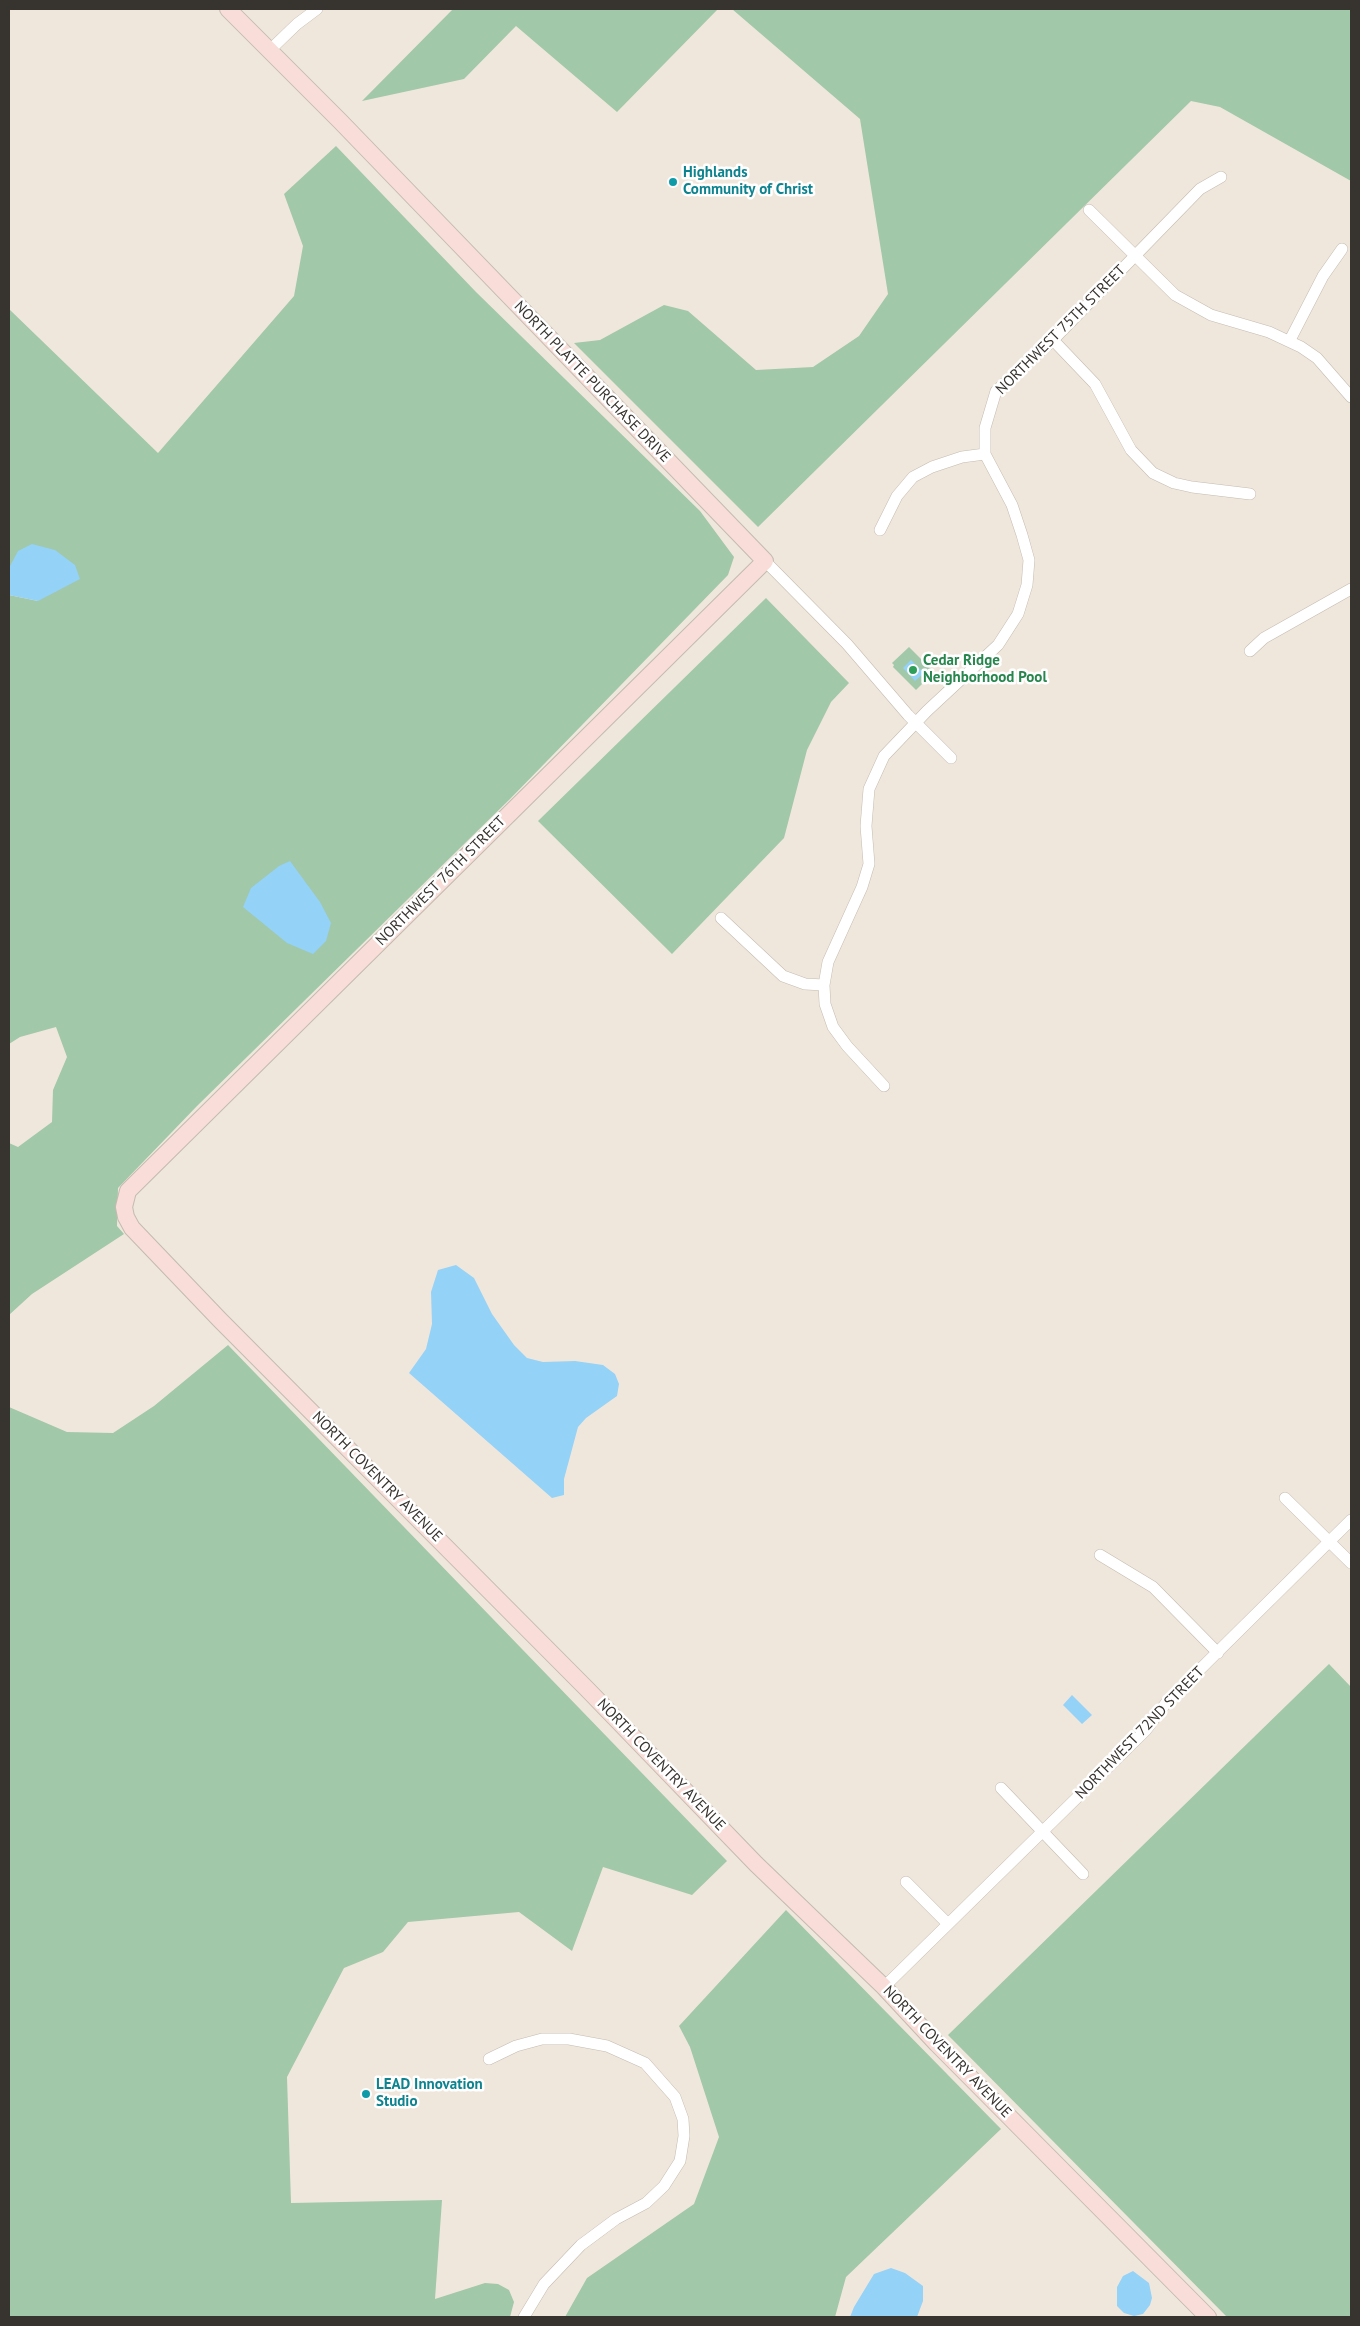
<!DOCTYPE html>
<style>
body{margin:0}
#map{position:relative;width:1360px;height:2326px;overflow:hidden;background:#f0e7dc;font-family:"PT Sans",sans-serif}
canvas{display:block}
.frame{position:absolute;inset:0;border:10px solid #37332f;pointer-events:none}
</style>
<div id="map">
<canvas width="1360" height="2326"></canvas>
<div class="frame"></div>
</div>
<script>
const ctx = document.querySelector('canvas').getContext('2d');
ctx.lineJoin = 'round';
function paint(path, color) { ctx.fillStyle = color; ctx.fill(path, 'evenodd'); }
const toPath = rows => new Path2D(rows.map(r => 'M' + r).join(''));
function strokePath(path, color, width, dash) { ctx.strokeStyle = color; ctx.lineWidth = width; ctx.lineCap = dash ? 'butt' : 'round'; ctx.setLineDash(dash || []); ctx.stroke(path); }
function drawText(font, color, halo, rows, align = 'center') {
  ctx.font = font + ' "PT Sans",sans-serif'; ctx.lineWidth = 5; ctx.setLineDash([]); ctx.textBaseline = 'middle'; ctx.strokeStyle = halo; ctx.fillStyle = color; for (const [text, x, y, turn = 0] of rows) {
    ctx.save(); ctx.translate(x, y); ctx.rotate((+turn || 0) * Math.PI / 180); ctx.textAlign = isNaN(turn) ? turn : align; if (halo) ctx.strokeText(text, 0, 0); ctx.fillText(text, 0, 0); ctx.restore();
  }
}
const green = toPath([
 [453,9,718,9,617,112,516,26,464,79,362,101],
 [732,9,1351,9,1351,181,1220,107,1191,101,758,527,574,343,600,340,664,305,688,311,756,370,813,367,859,336,888,294,860,119],
 [336,146,476,292,700,511,734,557,728,575,510,799,197,1106,118,1188,117,1226,124,1234,32,1294,9,1315,9,1143,18,1147,52,1122,53,1090,67,1057,56,1027,20,1037,9,1044,9,595,38,601,9,568,9,309,158,453,294,296,303,246,284,194],
 [766,598,849,683,831,702,807,750,784,838,672,954,538,821],
 [909,647,934,672,916,690,893,667,894,665,892,663],
 [228,1345,727,1861,692,1895,603,1867,572,1951,519,1912,408,1922,383,1952,344,1968,287,2077,291,2203,442,2200,435,2299,485,2283,498,2284,509,2290,514,2302,510,2317,9,2317,9,1407,67,1432,113,1433,154,1406],
 [1329,1664,1351,1687,1351,2317,1227,2317,948,2035],
 [786,1910,1001,2129,846,2277,835,2317,565,2317,587,2278,694,2204,719,2137,690,2047,679,2026]
]);
const water = toPath([
 [32,544,55,550,75,565,80,579,38,601,9,595,9,568,18,551],
 [911,660,924,673,915,681,903,668],
 [290,861,320,902,331,923,326,941,313,954,287,943,243,907,251,888,279,866],
 [456,1265,474,1278,492,1314,514,1345,527,1358,543,1362,575,1361,603,1365,615,1374,619,1384,617,1396,586,1418,578,1427,564,1479,564,1495,552,1498,409,1373,426,1349,432,1324,431,1292,438,1270],
 [1072,1695,1092,1715,1082,1724,1063,1705],
 [891,2268,905,2273,923,2286,923,2301,917,2317,850,2317,854,2307,874,2274],
 [1133,2271,1149,2283,1152,2298,1150,2305,1143,2314,1134,2316,1124,2313,1117,2306,1117,2287,1123,2276]
]);
const street = toPath([
 [270,50,297,24,317,9],
 [1089,210,1175,295,1211,315,1269,332,1301,347,1317,358,1351,397],
 [1053,340,1095,384,1131,450,1153,473,1174,483,1192,487,1250,494],
 [1290,340,1323,276,1342,249],
 [880,530,897,496,913,477,932,467,962,457,985,454],
 [765,561,847,644,908,715,951,758],
 [1250,651,1264,638,1351,589],
 [721,918,783,976,805,984,824,985],
 [884,1086,847,1046,833,1027,825,1004,824,985,828,962,862,887,869,864,866,826,869,789,884,756,927,711,998,645,1018,614,1027,585,1029,560,1022,535,1012,505,985,454,985,428,996,391,1053,340,1200,189,1221,177],
 [1285,1498,1351,1563],
 [1100,1555,1153,1587,1218,1653],
 [1001,1788,1083,1874],
 [906,1882,948,1924],
 [884,1987,1146,1730,1166,1703,1351,1520],
 [489,2059,516,2046,542,2039,569,2039,607,2046,645,2063,675,2097,683,2119,684,2136,680,2161,664,2186,646,2203,616,2219,581,2245,544,2284,524,2317]
]);
const secondary = toPath([
 [228,9,340,121,765,561,128,1191,124,1207,126,1217,132,1228,220,1320,587,1689,756,1864,884,1987,937,2044,1208,2317]
]);
const markers = [
 [673,182,5,"#0f9aa8"],
 [913,670,5,"#2e9e5b"],
 [366,2094,5,"#0f9aa8"]
];
const cultureNames = [
 ["Highlands",683,173],
 ["Community of Christ",683,190],
 ["LEAD Innovation",376,2085],
 ["Studio",376,2102]
];
const streetNames = [
 ["NORTHWEST 75TH STREET",1061,330,-45],
 ["NORTH PLATTE PURCHASE DRIVE",592,382,46],
 ["NORTHWEST 76TH STREET",441,881,-45],
 ["NORTH COVENTRY AVENUE",377,1477,45],
 ["NORTHWEST 72ND STREET",1140,1733,-46],
 ["NORTH COVENTRY AVENUE",661,1765,46],
 ["NORTH COVENTRY AVENUE",947,2052,46]
];
const leisureNames = [
 ["Cedar Ridge",923,661],
 ["Neighborhood Pool",923,678]
];
paint(green, '#a1c8a8');
paint(water, '#94d2f7');
strokePath(street, '#c4bbb0', 12);
strokePath(secondary, '#c4bbb0', 18);
strokePath(street, '#fff', 11);
strokePath(secondary, '#f8ddd8', 16);
for (const [x, y, r, color] of markers) { const dot = new Path2D(); dot.arc(x, y, r, 0, 2 * Math.PI); ctx.fillStyle = color; ctx.fill(dot); strokePath(dot, '#fff', 2); }
drawText('bold 15px', '#0d838f', '#fff', cultureNames, 'left');
drawText('15px', '#37332f', '#fff', streetNames);
drawText('bold 15px', '#27864d', '#fff', leisureNames, 'left');
</script>
